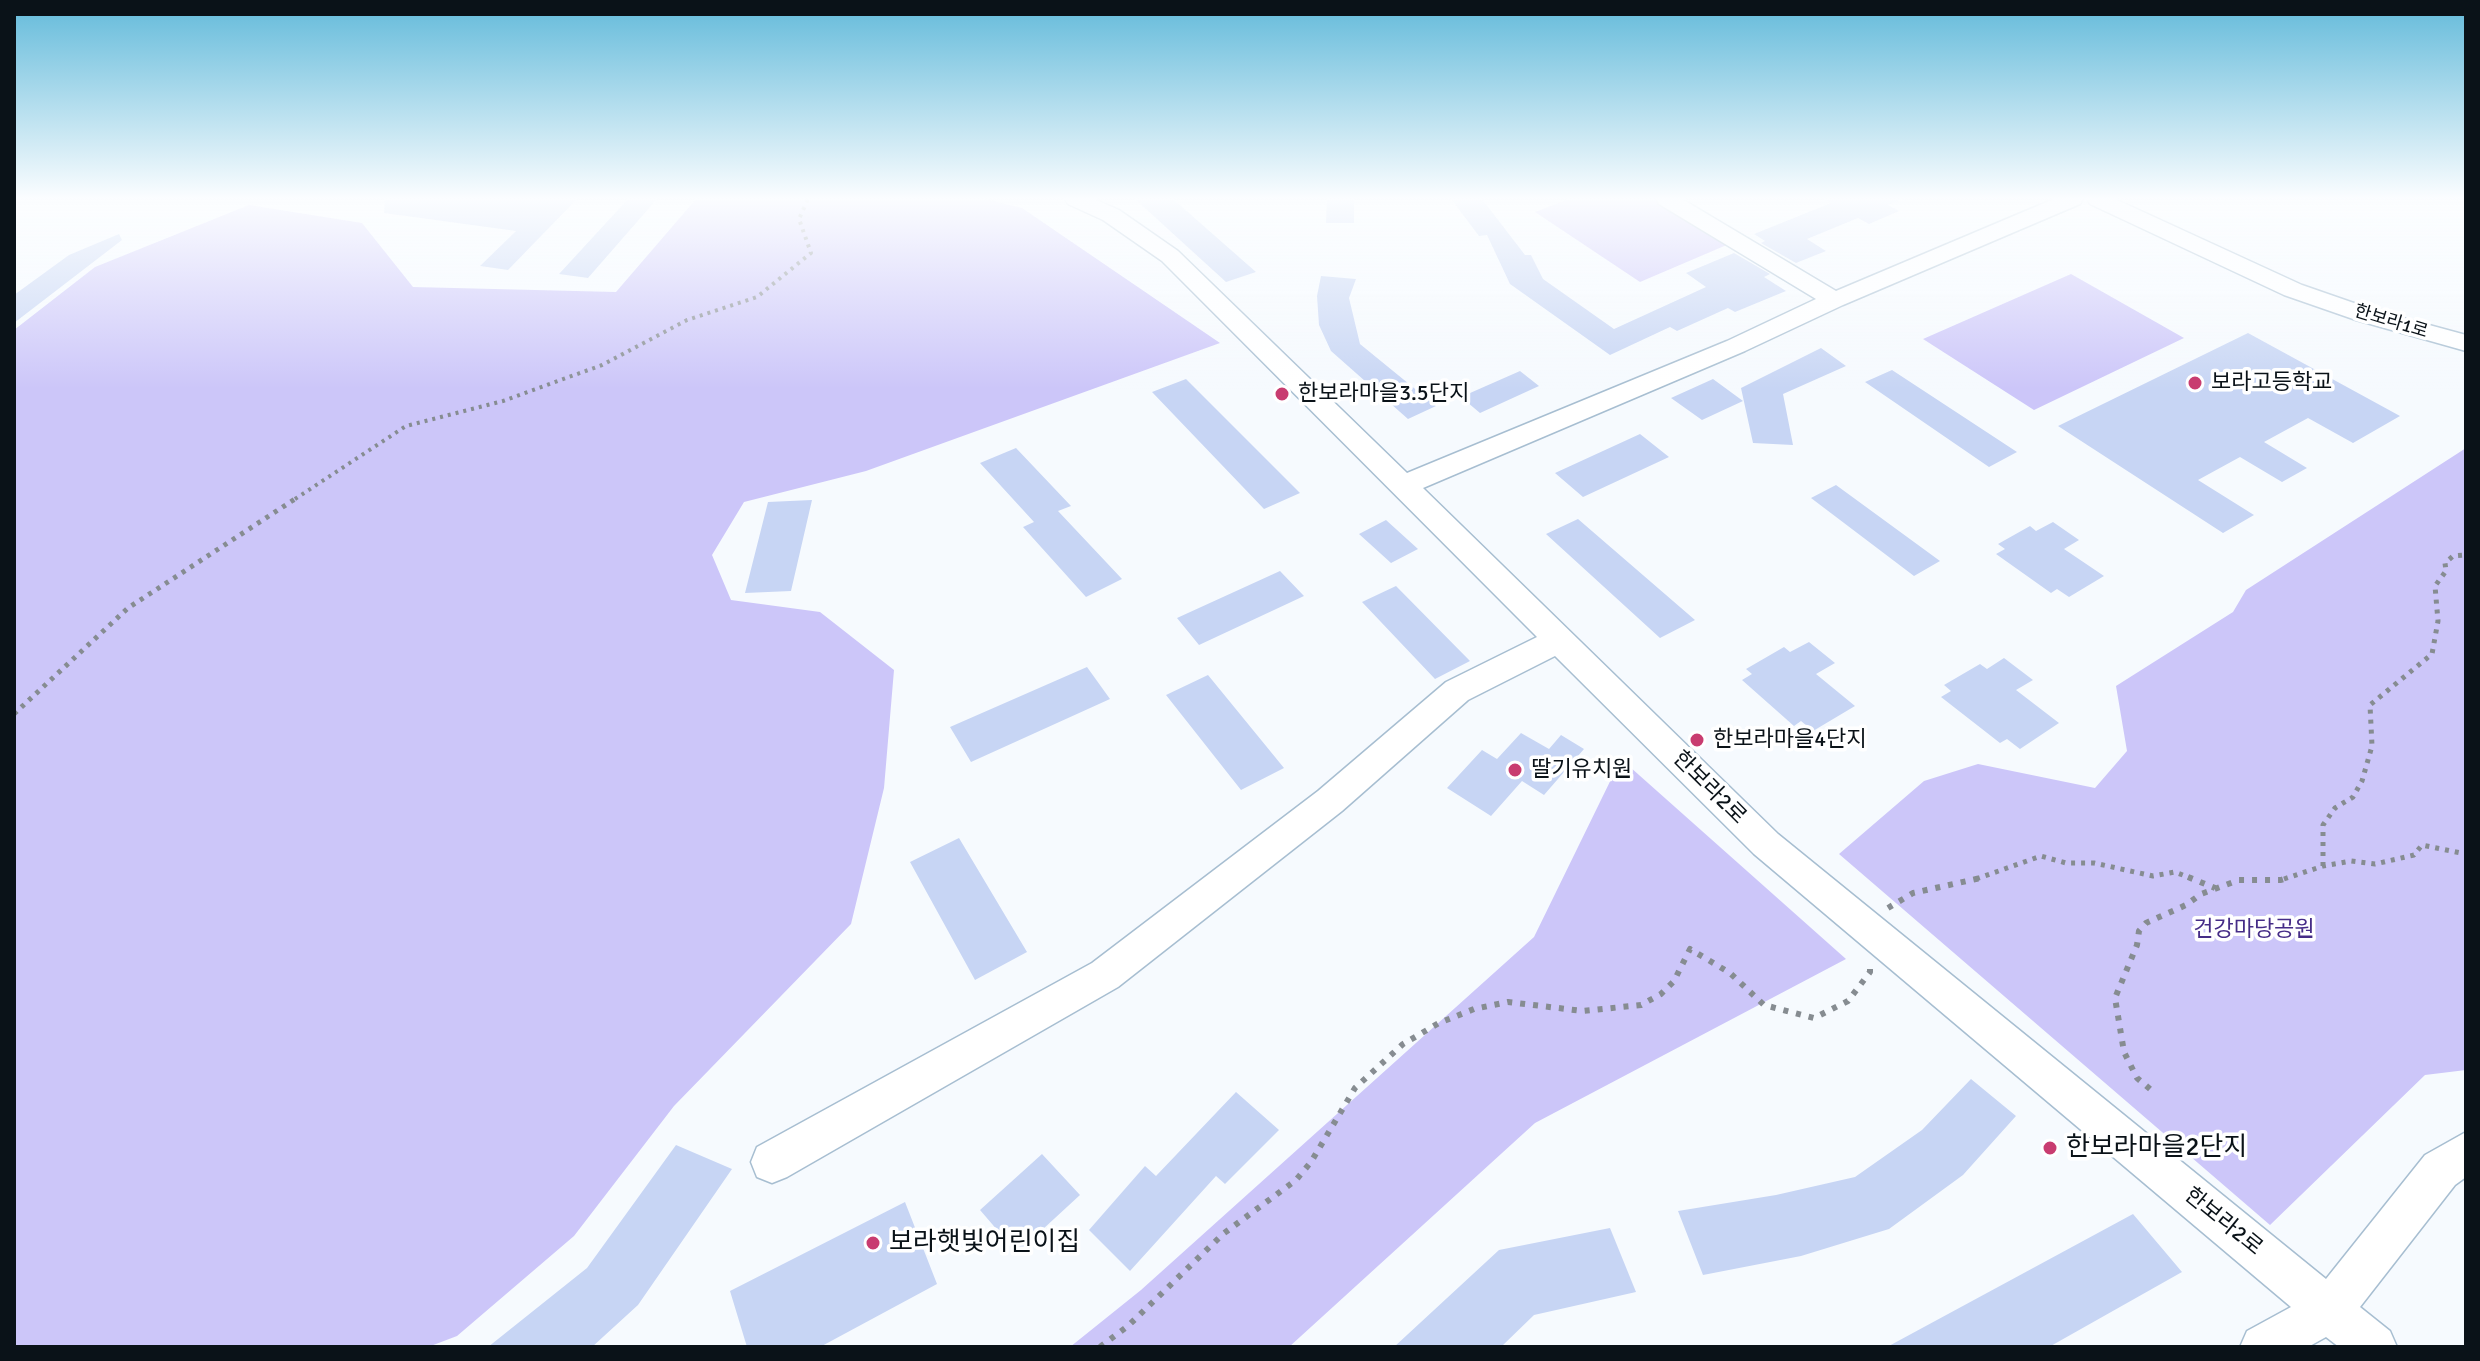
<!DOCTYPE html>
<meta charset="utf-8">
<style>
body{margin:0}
#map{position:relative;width:2480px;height:1361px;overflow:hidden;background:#f6fafe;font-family:Signika,sans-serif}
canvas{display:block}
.frame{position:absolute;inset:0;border:16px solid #0a1218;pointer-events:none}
</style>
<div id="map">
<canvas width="2480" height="1361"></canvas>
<div class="frame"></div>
</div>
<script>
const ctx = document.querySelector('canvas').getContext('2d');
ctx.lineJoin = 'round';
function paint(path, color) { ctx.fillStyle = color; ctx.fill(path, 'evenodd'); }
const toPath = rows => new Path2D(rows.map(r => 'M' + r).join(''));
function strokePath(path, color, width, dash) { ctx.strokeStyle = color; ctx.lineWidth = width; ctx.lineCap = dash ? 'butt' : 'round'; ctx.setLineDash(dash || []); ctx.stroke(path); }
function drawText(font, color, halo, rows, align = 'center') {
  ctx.font = font + ' Signika,"Noto Sans KR",sans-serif'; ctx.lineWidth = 7; ctx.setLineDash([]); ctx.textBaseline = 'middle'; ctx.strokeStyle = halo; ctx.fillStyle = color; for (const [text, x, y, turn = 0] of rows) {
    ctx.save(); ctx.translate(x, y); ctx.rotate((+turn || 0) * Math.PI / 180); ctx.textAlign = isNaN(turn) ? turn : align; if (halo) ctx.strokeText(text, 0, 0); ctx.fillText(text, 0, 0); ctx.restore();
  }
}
const green = toPath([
 [696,199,985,199,1022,208,1220,343,866,471,744,502,712,555,731,600,820,612,894,670,884,788,851,924,674,1106,574,1236,457,1336,428,1347,14,1347,14,330,95,267,249,205,362,223,413,287,616,292],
 [1569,199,1667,199,1736,241,1640,282,1535,212],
 [2071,274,2184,338,2034,410,1923,339],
 [2466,448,2466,1070,2425,1075,2270,1225,1839,854,1924,781,1978,764,2095,788,2127,751,2116,686,2233,612,2246,590],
 [1621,759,1846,959,1535,1123,1289,1347,1070,1347,1141,1290,1534,937]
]);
const building = toPath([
 [385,199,577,199,508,270,480,266,516,231,384,213],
 [628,199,657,199,588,278,559,274],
 [1135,199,1173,199,1256,272,1226,282],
 [1327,199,1354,199,1354,223,1326,223],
 [1451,199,1482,199,1525,255,1531,255,1543,279,1614,329,1706,287,1686,273,1734,253,1770,274,1764,277,1786,291,1735,312,1728,308,1677,331,1670,327,1610,355,1510,284,1487,235,1479,236],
 [1825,199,1903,199,1888,205,1899,211,1869,224,1858,218,1807,239,1826,251,1796,263,1761,243,1765,241,1754,234,1831,203],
 [119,234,122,240,14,323,14,295,69,255],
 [1321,276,1356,279,1349,298,1360,344,1436,406,1408,419,1331,351,1319,325,1317,296],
 [2248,333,2400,416,2353,443,2308,418,2264,442,2307,468,2282,482,2240,457,2198,480,2254,515,2223,533,2058,426],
 [1821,348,1846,366,1783,394,1793,445,1753,443,1741,388],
 [1892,370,2017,452,1989,467,1865,382],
 [1520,371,1539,386,1480,413,1461,397],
 [1186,379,1300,493,1264,509,1152,392],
 [1713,379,1743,401,1702,420,1671,398],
 [1640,434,1669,457,1583,497,1555,473],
 [1016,448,1071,506,1058,511,1122,579,1086,597,1023,527,1034,522,980,463],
 [1836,485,1940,561,1914,576,1811,498],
 [812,500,791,591,745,593,768,502],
 [1578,519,1695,620,1660,638,1546,534],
 [1386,520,1418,549,1391,563,1359,534],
 [2053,522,2079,540,2064,549,2104,576,2069,597,2057,589,2051,593,1996,554,2005,549,1998,544,2030,526,2036,531],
 [1280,571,1304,596,1199,645,1177,618],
 [1396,586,1470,661,1435,679,1362,602],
 [1809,642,1835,663,1816,674,1855,706,1813,731,1801,721,1794,726,1742,680,1752,674,1746,669,1784,647,1790,652],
 [2004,658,2033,680,2016,690,2059,723,2020,749,2007,739,2000,743,1941,697,1951,691,1944,685,1980,664,1987,669],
 [1087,667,1110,699,971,762,950,727],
 [1208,675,1284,768,1241,790,1166,695],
 [1521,733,1549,749,1561,735,1584,749,1544,795,1522,781,1491,816,1447,788,1482,750,1497,759],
 [959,838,1027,952,975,980,910,862],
 [1971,1079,2016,1116,1963,1175,1889,1229,1801,1256,1703,1275,1678,1211,1776,1195,1855,1177,1922,1130],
 [1236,1092,1279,1130,1225,1184,1216,1176,1130,1271,1089,1230,1145,1166,1156,1176],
 [676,1145,732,1169,638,1305,592,1347,488,1347,587,1268],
 [1042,1154,1080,1195,1017,1253,980,1210],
 [905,1202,937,1284,820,1347,747,1347,730,1291],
 [2133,1214,2182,1272,2049,1347,1887,1347],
 [1610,1228,1636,1292,1534,1315,1501,1347,1394,1347,1499,1250]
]);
const pathFar2 = toPath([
 [295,499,406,426,503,401,602,365,687,320,757,297,811,253,799,219,808,199]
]);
const pathFar1 = toPath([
 [14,714,128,608,298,497],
 [2323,866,2323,825,2335,808,2353,797,2362,781,2372,746,2370,705,2432,654,2438,621,2435,586,2446,571,2445,563,2453,556,2466,555],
 [1976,879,2041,856,2066,863,2094,863,2153,876,2175,872,2193,879],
 [2284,879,2323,866,2351,861,2375,864,2414,855,2422,845,2466,854]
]);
const path = toPath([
 [2188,877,2215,888],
 [1888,908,1913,893,1985,877],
 [2150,1089,2137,1078,2124,1052,2115,998,2137,945,2139,931,2146,923,2186,905,2201,894,2239,880,2281,880,2290,877],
 [1100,1347,1128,1326,1223,1234,1296,1180,1311,1162,1355,1088,1403,1044,1439,1023,1474,1009,1508,1002,1583,1011,1641,1005,1661,994,1674,981,1690,949,1730,973,1764,1005,1814,1018,1848,1001,1870,972,1870,967]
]);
const minor = toPath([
 [1065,199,1094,199,1119,210,1178,251,1407,473,1727,341,1816,299,1659,204,1656,199,1682,199,1836,291,2054,199,2083,199,2080,204,1843,305,1745,351,1423,488,1778,834,2326,1279,2425,1155,2466,1132,2466,1177,2455,1185,2360,1307,2390,1331,2397,1347,2339,1347,2326,1337,2308,1347,2240,1347,2247,1331,2291,1307,1754,854,1555,656,1468,700,1342,811,1118,987,787,1177,772,1183,757,1177,751,1162,757,1147,1092,963,1318,791,1446,682,1537,637,1162,261,1103,220,1068,204,1065,199],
 [2087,199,2115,199,2302,285,2374,310,2466,335,2466,351,2356,320,2284,295,2090,204,2087,199]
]);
const markers = [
 [2195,383,8,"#c83c70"],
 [1282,394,8,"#c83c70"],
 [1697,740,8,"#c83c70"],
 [1515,770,8,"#c83c70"],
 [2050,1148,8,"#c83c70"],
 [873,1243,8,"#c83c70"]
];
const farStreetnames = [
 ["한보라1로",2391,322,17]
];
const poiNames = [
 ["보라고등학교",2211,383],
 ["한보라마을3.5단지",1298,394],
 ["한보라마을4단지",1713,740],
 ["딸기유치원",1531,770]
];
const streetNames = [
 ["한보라2로",1709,788,45],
 ["한보라2로",2223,1222,39]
];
const parkNames = [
 ["건강마당공원",2254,930]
];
const nearPoinames = [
 ["한보라마을2단지",2066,1148],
 ["보라햇빛어린이집",889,1243]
];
paint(green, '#ccc6f9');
paint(building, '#c7d5f4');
strokePath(minor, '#a7bed1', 3);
strokePath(pathFar2, '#868c91', 4, [3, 5]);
strokePath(pathFar1, '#868c91', 5, [4, 6]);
strokePath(path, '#868c91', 6, [5, 8]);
paint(minor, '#fff');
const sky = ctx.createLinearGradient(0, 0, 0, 389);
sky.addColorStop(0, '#62bada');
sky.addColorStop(0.51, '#fbfdff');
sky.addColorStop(1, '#fbfdff00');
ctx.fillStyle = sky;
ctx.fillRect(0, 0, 2480, 389);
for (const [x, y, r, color] of markers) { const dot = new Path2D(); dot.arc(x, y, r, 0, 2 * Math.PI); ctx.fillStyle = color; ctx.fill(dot); strokePath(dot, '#fff', 3); }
drawText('18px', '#0a1218', '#fff', farStreetnames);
drawText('22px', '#0a1218', '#fff', poiNames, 'left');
drawText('22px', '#0a1218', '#fff', streetNames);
drawText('22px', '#452c87', '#fff', parkNames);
drawText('26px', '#0a1218', '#fff', nearPoinames, 'left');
</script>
